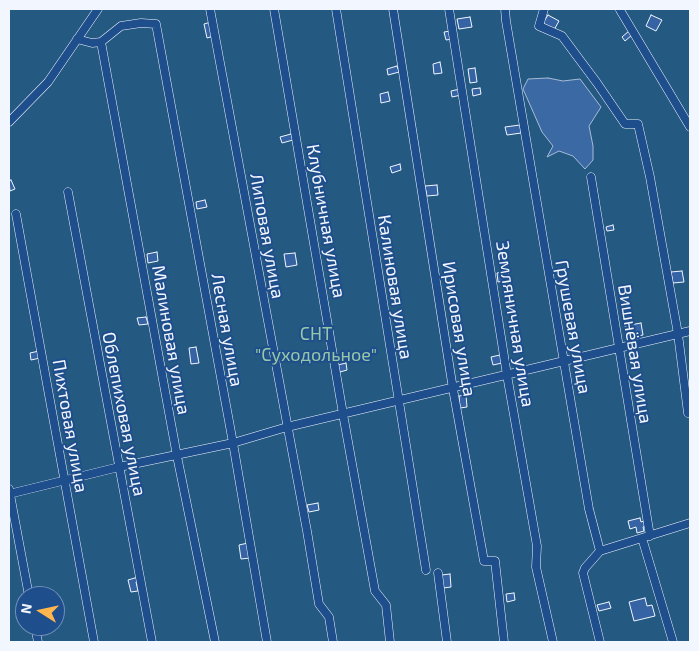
<!DOCTYPE html>
<meta charset="utf-8">
<style>
body{margin:0}
#map{position:relative;width:699px;height:651px;overflow:hidden;background:#1f4e8c;font-family:"Exo 2",sans-serif}
canvas{display:block}
.frame{position:absolute;inset:0;border:10px solid #f2f6ff;pointer-events:none}
.north{position:absolute;left:15px;top:586px;width:50px;height:50px;box-sizing:border-box;background:#1f4e8c;border:1px solid #7391ba;border-radius:50%;rotate:280deg;font-size:14px;font-weight:700;line-height:20px;text-align:center;color:#f2f6ff}
.north::after{content:'';display:block;margin:auto;width:18px;height:22px;background:#ffb74d;clip-path:polygon(50% 0,100% 100%,50% 72%,0 100%)}
</style>
<div id="map">
<canvas width="699" height="651"></canvas>
<div class="frame"></div>
<div class="north">N</div>
</div>
<script>
const ctx = document.querySelector('canvas').getContext('2d');
ctx.lineJoin = 'round';
function paint(path, color) { ctx.fillStyle = color; ctx.fill(path, 'evenodd'); }
const toPath = rows => new Path2D(rows.map(r => 'M' + r).join(''));
function strokePath(path, color, width, dash) { ctx.strokeStyle = color; ctx.lineWidth = width; ctx.lineCap = dash ? 'butt' : 'round'; ctx.setLineDash(dash || []); ctx.stroke(path); }
function drawText(font, color, halo, rows, align = 'center') {
  ctx.font = font + ' "Exo 2",sans-serif'; ctx.lineWidth = 4; ctx.setLineDash([]); ctx.textBaseline = 'middle'; ctx.strokeStyle = halo; ctx.fillStyle = color; for (const [text, x, y, turn = 0] of rows) {
    ctx.save(); ctx.translate(x, y); ctx.rotate((+turn || 0) * Math.PI / 180); ctx.textAlign = isNaN(turn) ? turn : align; if (halo) ctx.strokeText(text, 0, 0); ctx.fillText(text, 0, 0); ctx.restore();
  }
}
const green = toPath([
 [9,9,690,9,690,642,9,642,9,9],
 [25,596,55,596,55,626,25,626,25,596]
]);
const water = toPath([
 [548,78,563,81,580,79,601,107,589,126,593,146,593,160,585,169,573,156,559,151,547,157,553,146,542,132,523,89,528,79,548,78]
]);
const building = toPath([
 [548,15,559,21,554,30,543,23,548,15],
 [651,15,662,20,656,31,646,26,651,15],
 [470,17,472,27,459,29,457,19,470,17],
 [211,22,214,36,207,38,204,24,211,22],
 [451,31,452,39,446,40,444,32,451,31],
 [629,31,632,35,625,41,622,37,629,31],
 [440,62,442,73,434,74,433,64,440,62],
 [397,66,399,72,388,75,387,69,397,66],
 [475,68,477,82,470,83,468,69,475,68],
 [480,88,481,94,473,96,472,89,480,88],
 [460,89,461,95,452,97,451,91,460,89],
 [388,92,390,101,381,103,380,94,388,92],
 [520,125,521,133,507,135,505,127,520,125],
 [291,134,293,140,282,143,280,137,291,134],
 [400,164,401,170,392,173,390,167,400,164],
 [11,180,15,189,10,191,9,181,11,180],
 [437,185,438,195,427,196,425,186,437,185],
 [205,200,207,207,197,209,196,202,205,200],
 [613,225,614,230,607,231,606,227,613,225],
 [157,252,158,261,148,263,147,254,157,252],
 [295,253,297,265,286,267,284,254,295,253],
 [508,271,510,280,498,282,497,273,508,271],
 [682,271,684,282,673,283,671,272,682,271],
 [146,317,148,324,139,325,137,318,146,317],
 [641,323,643,335,628,338,625,326,641,323],
 [196,347,199,363,191,364,189,348,196,347],
 [39,351,40,358,31,360,30,353,39,351],
 [500,355,502,363,493,365,491,357,500,355],
 [346,363,347,370,340,372,338,365,346,363],
 [466,395,467,407,460,408,459,396,466,395],
 [318,503,319,510,309,512,307,505,318,503],
 [640,518,641,522,644,521,645,526,643,527,644,531,637,533,636,527,630,529,628,521,640,518],
 [248,543,250,558,241,559,239,545,248,543],
 [450,574,451,587,443,588,442,575,450,574],
 [138,577,139,582,136,582,138,591,131,592,128,580,138,577],
 [514,593,515,600,507,602,506,594,514,593],
 [645,598,647,606,652,605,655,616,634,621,629,602,645,598],
 [609,602,611,608,599,611,597,605,609,602]
]);
const minor = toPath([
 [210,9,307,531,319,604,329,617,333,642],
 [274,9,343,414,375,591,386,605,390,642],
 [336,9,426,570],
 [393,9,453,389,484,561,495,561,504,642],
 [449,9,507,375,537,546,536,567,553,642],
 [505,9,506,21,589,509,600,551,585,568,583,573,600,642],
 [544,9,539,26,562,36,597,83,625,124,638,124,650,177,678,334,688,413],
 [620,10,690,127],
 [77,39,92,43,101,42,121,26,141,23,156,24,233,443,267,642],
 [101,42,177,456,215,642],
 [9,122,48,82,98,9],
 [591,177,650,536],
 [68,192,152,642],
 [16,214,94,642],
 [9,489,29,596],
 [9,494,119,467,233,443,287,427,690,331],
 [642,538,673,642],
 [600,551,690,523],
 [438,573,447,642],
 [35,626,38,642]
]);
const streetNames = [
 ["Клубничная улица",326,221,80],
 ["Липовая улица",267,236,80],
 ["Калиновая улица",395,287,81],
 ["Земляничная улица",515,324,81],
 ["Грушевая улица",573,327,80],
 ["Ирисовая улица",459,329,81],
 ["Лесная улица",227,330,80],
 ["Малиновая улица",171,340,80],
 ["Вишнёвая улица",635,354,81],
 ["Облепиховая улица",124,414,79],
 ["Пихтовая улица",70,426,80]
];
const parkNames = [
 ["СНТ",316,334],
 ["\"Суходольное\"",316,355]
];
paint(green, '#245a82');
strokePath(green, '#a8bbd7', 1);
paint(water, '#3b69a3');
strokePath(water, '#a8bbd7', 1);
paint(building, '#3563a3');
strokePath(building, '#f2f6ff', 1);
strokePath(minor, '#f2f6ff', 9);
strokePath(minor, '#1f4e8c', 8);
drawText('18px', '#f2f6ff', '#1f4e8c', streetNames);
drawText('18px', '#97c8a6', '#1f4e8c', parkNames);
</script>
